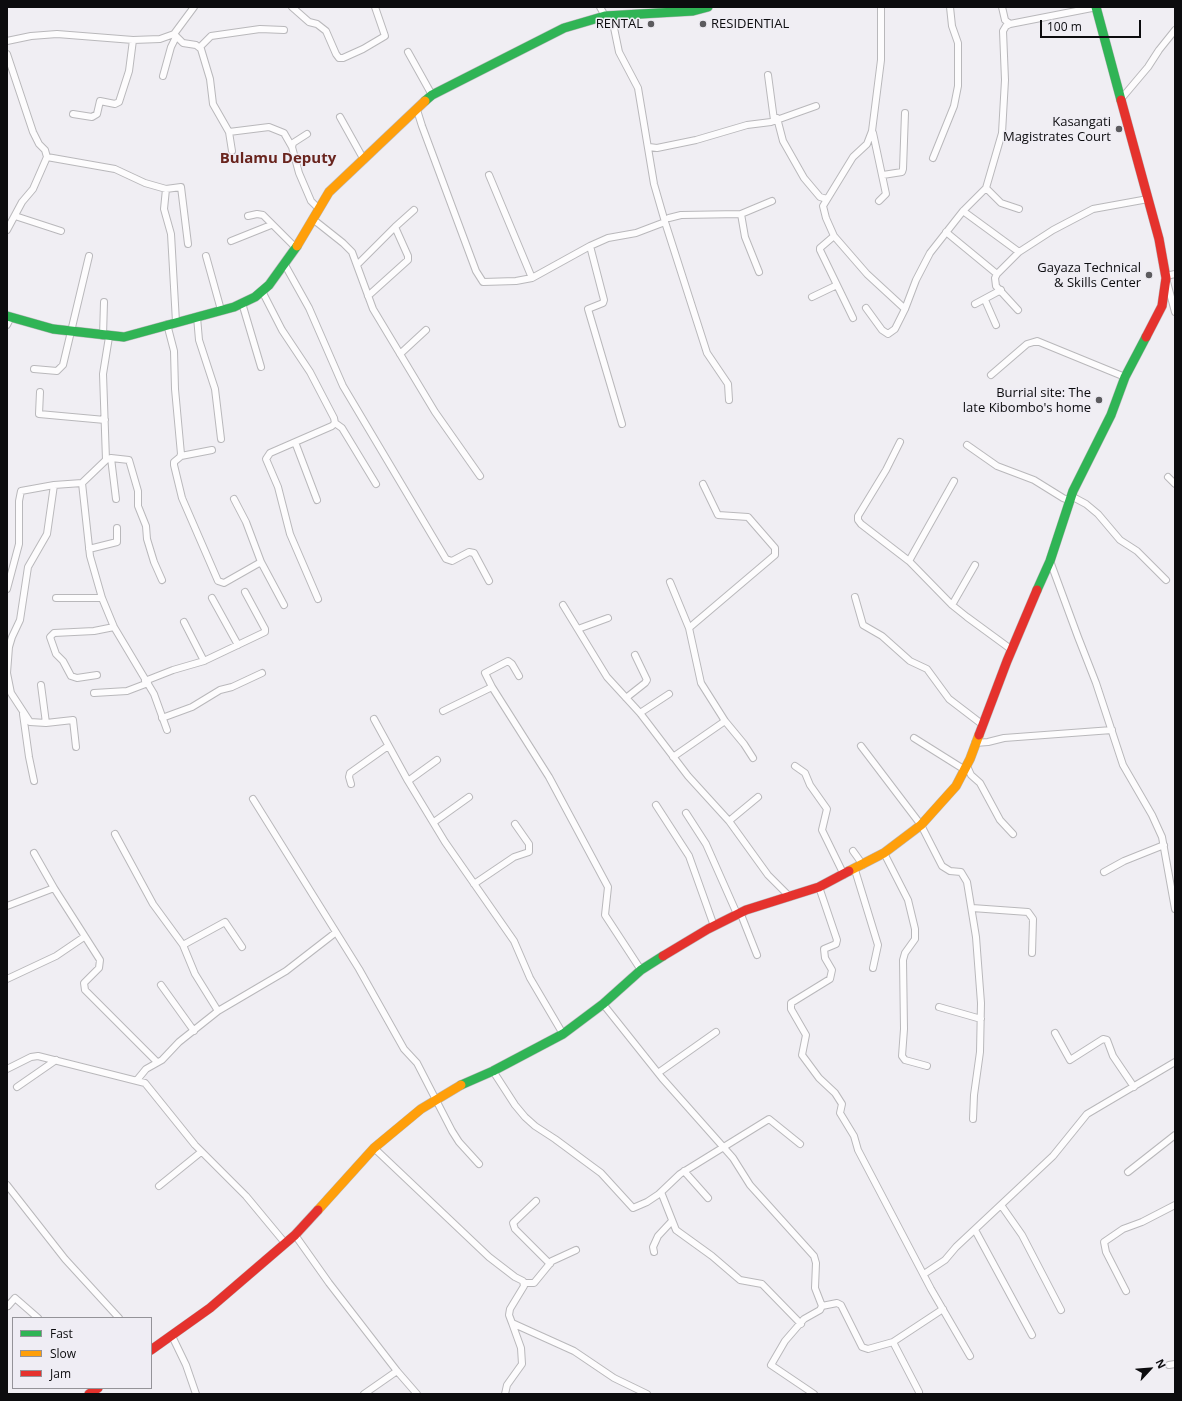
<!DOCTYPE html>
<style>
body{margin:0}
#map{position:relative;width:1182px;height:1401px;overflow:hidden;background:#f0eef3;font-family:"Open Sans",sans-serif}
canvas{display:block}
.frame{position:absolute;inset:0;border:8px solid #0c0c0e;pointer-events:none}
.legend{position:absolute;left:12px;top:1317px;width:140px;height:72px;box-sizing:border-box;background:#efedf4;border:1px solid #949398;margin:0;padding:5px 7px;list-style:none;font-size:12px;color:#0c0c0e}
.legend li{display:flex;align-items:center;gap:8px;height:20px}
.legend b{width:20px;border:1px solid #949398}
.north{position:absolute;left:1130px;top:1349px;width:40px;height:40px;-webkit-text-stroke:3px #efedf4;paint-order:stroke;rotate:64deg;font-size:11px;font-weight:700;line-height:16px;text-align:center;color:#0c0c0e}
.north::after{content:'';display:block;margin:auto;width:14px;height:18px;background:#0c0c0e;clip-path:polygon(50% 0,100% 100%,50% 72%,0 100%)}
.scale{position:absolute;left:1040px;top:20px;width:101px;height:18px;box-sizing:border-box;border:2px solid #0c0c0e;border-top:0;padding-left:5px;font-size:12px;line-height:14px;white-space:nowrap;color:#0c0c0e;-webkit-text-stroke:3px #efedf4;paint-order:stroke}
</style>
<div id="map">
<canvas width="1182" height="1401"></canvas>
<div class="frame"></div>
<ul class="legend">
<li><b style="height:5px;background:#30b455"></b>Fast</li>
<li><b style="height:5px;background:#ff9f0a"></b>Slow</li>
<li><b style="height:5px;background:#e5322d"></b>Jam</li>
</ul>
<div class="north">N</div>
<div class="scale">100 m</div>
</div>
<script>
const ctx = document.querySelector('canvas').getContext('2d');
ctx.lineJoin = 'round';
const toPath = rows => new Path2D(rows.map(r => 'M' + r).join(''));
function strokePath(path, color, width, dash) { ctx.strokeStyle = color; ctx.lineWidth = width; ctx.lineCap = dash ? 'butt' : 'round'; ctx.setLineDash(dash || []); ctx.stroke(path); }
function drawText(font, color, halo, rows, align = 'center') {
  ctx.font = font + ' "Open Sans",sans-serif'; ctx.lineWidth = 3; ctx.setLineDash([]); ctx.textBaseline = 'middle'; ctx.strokeStyle = halo; ctx.fillStyle = color; for (const [text, x, y, turn = 0] of rows) {
    ctx.save(); ctx.translate(x, y); ctx.rotate((+turn || 0) * Math.PI / 180); ctx.textAlign = isNaN(turn) ? turn : align; if (halo) ctx.strokeText(text, 0, 0); ctx.fillText(text, 0, 0); ctx.restore();
  }
}
const street = toPath([
 [292,7,309,22,317,24,326,31,336,54,339,58,343,58,363,49,385,36,375,7],
 [600,7,605,16,613,23,619,52,638,88,654,184,665,222,707,353,728,384,729,400],
 [881,7,881,60,872,131,867,144,853,157,823,206,826,218,834,236,867,274,905,309],
 [1002,7,1005,20,1010,24],
 [174,34,183,43,196,45,201,49,210,79,213,104,229,132,232,151],
 [7,41,31,36,57,34,133,40,160,39,174,34,194,7],
 [200,47,211,36,260,29,284,30],
 [408,52,432,95],
 [7,54,33,132,39,144,45,150,47,157,33,189,22,202,7,230],
 [768,75,774,120],
 [163,76,171,47,176,37],
 [1121,99,1148,67,1159,50,1175,30],
 [417,110,422,126,476,271,483,282,516,281,532,278,590,246,608,238,636,233,665,222],
 [73,114,92,117,97,114,100,101,115,104,119,102,129,71,133,40],
 [340,117,364,160],
 [777,118,783,141,804,178,820,197,827,199],
 [229,132,269,127,284,133,292,147],
 [873,133,886,194,879,201],
 [307,134,293,143,292,147,299,173,311,201,318,208],
 [649,147,657,148,696,140,747,125,771,122,816,106],
 [47,157,115,169,145,183,166,189,181,187,188,244],
 [933,158,954,106,958,86,958,43,952,26,950,7],
 [489,175,532,278],
 [883,175,902,172,903,169,905,113],
 [986,188,1001,203,1019,209],
 [166,189,164,209,171,234,176,322],
 [963,211,1019,252,1053,230,1093,209,1148,199],
 [741,214,745,237,759,272],
 [15,216,61,231],
 [248,216,257,214,263,215,295,247],
 [669,218,681,215,741,214,772,201],
 [314,220,343,243,352,252,373,309,435,412,480,476],
 [946,232,997,274,1019,252],
 [834,236,820,248,820,250,853,318],
 [231,241,271,225],
 [590,246,604,300,603,303,588,309,622,424],
 [206,256,221,310],
 [285,265,309,308,343,386,446,559,452,561,469,552,474,553,489,581],
 [357,265,395,227],
 [997,274,995,278,996,286,1018,310],
 [1166,276,1175,274],
 [1167,282,1175,312],
 [262,291,282,330,310,372,334,418,335,423],
 [368,296,408,260,408,256,395,227,414,210],
 [812,297,837,285],
 [985,300,996,325],
 [242,303,261,367],
 [975,304,1001,290],
 [866,308,882,330,888,334,895,329,905,309,916,280,930,253,963,211,986,188,1002,133,1005,80,1003,31,1006,26,1010,24,1097,7],
 [197,317,199,340,215,389,221,439],
 [167,324,174,351,175,389,181,454,180,457,174,462,174,465,182,498,218,581,224,583,261,562,284,605],
 [7,325,11,317],
 [103,336,104,302],
 [400,354,426,330],
 [34,369,57,371,63,365,89,256],
 [991,375,1027,344,1037,341,1125,377],
 [40,392,39,414,105,420],
 [335,423,342,428,376,484],
 [295,442,317,500],
 [900,442,886,470,858,516,858,520,861,524,909,561,952,605,967,617,1012,650],
 [967,445,997,466,1034,480,1063,498,1068,500,1073,497,1086,504,1098,514,1120,540,1137,551,1166,580],
 [181,456,212,450],
 [111,458,116,499],
 [106,460,103,374,109,337],
 [1168,477,1175,484],
 [54,485,47,534,28,567,20,620,12,637,9,647,7,673,11,693,28,719,30,722,46,723,73,720,76,747],
 [234,499,246,522,261,562],
 [89,549,117,542,117,528],
 [909,561,954,481],
 [1050,561,1078,637,1096,683,1123,765,1152,815,1162,837,1175,909],
 [162,580,154,562,147,539,146,526,138,506,138,491,129,460,111,458,106,460,82,483,90,556,102,598,114,627,154,694,167,730],
 [670,582,689,628],
 [7,589,19,544,19,501,21,491,54,485,82,483],
 [855,597,863,625,882,636,910,661,927,669,949,699,983,725],
 [56,598,102,598],
 [212,598,238,645],
 [318,599,290,534,278,487,266,459,270,453,332,426,335,423],
 [563,605,607,677,640,713,688,776,729,821,768,875,790,897],
 [952,605,975,565],
 [578,629,608,618],
 [204,661,265,632,265,629,245,592],
 [97,675,77,678,71,676,63,661,56,654,50,637,54,633,94,631,114,627],
 [145,681,173,670,204,661,184,622],
 [41,685,46,723],
 [492,687,485,673,508,661,512,664,519,676],
 [94,693,127,691,148,683],
 [626,698,645,683,647,680,635,655],
 [443,711,492,687,549,777,608,887,605,915,641,970],
 [640,713,669,694],
 [23,714,29,757,34,781],
 [162,718,192,707,220,690,232,687,262,673],
 [374,719,408,781,445,842,514,941,530,978,563,1034],
 [725,721,744,744,753,758],
 [914,738,965,770],
 [975,743,988,742,1004,738,1112,730],
 [861,746,921,825,942,866,950,871,961,872,967,882,976,937,981,1003,980,1052,974,1095,973,1119],
 [673,757,725,721,701,683,689,628,775,555,775,548,748,517,718,515,703,484],
 [795,766,805,773,810,785,827,809,822,830,844,875],
 [967,766,971,775,980,783,1000,820,1013,834],
 [408,781,437,760],
 [351,784,349,777,350,773,388,746],
 [253,799,359,969,404,1049,417,1063,452,1131,459,1142,479,1164],
 [656,805,689,856,714,926],
 [686,813,706,844,737,914],
 [729,821,758,797],
 [434,822,469,797],
 [115,834,153,904,183,945,195,974,218,1011],
 [853,851,863,865],
 [34,853,54,888],
 [884,853,908,900,915,929,915,939,905,953,903,960,904,1029,902,1056,905,1060,927,1066],
 [855,870,878,945,873,968],
 [1104,872,1124,861,1164,845],
 [474,884,514,857,529,852,529,844,515,824],
 [819,887,837,940,836,944,824,949,825,958,832,970,830,979,791,1003,791,1009,806,1035,802,1055,819,1078,835,1093,842,1104,840,1113,854,1136,858,1150,931,1289,970,1356],
 [7,906,54,888,100,960,99,968,84,983,85,990,157,1062],
 [972,908,1028,912,1033,919,1032,953],
 [740,912,757,955],
 [183,945,225,922,242,947],
 [7,979,56,956,84,937],
 [161,985,194,1031],
 [603,1004,662,1078,733,1158,750,1185,814,1256,816,1263,815,1288,822,1306,820,1310,804,1319,785,1341,771,1365,814,1394],
 [939,1007,981,1019],
 [1055,1033,1070,1060,1103,1039,1107,1040,1113,1056,1134,1087],
 [7,1069,31,1057,38,1056,145,1083,195,1145,246,1196,285,1243],
 [493,1071,515,1105,525,1117,535,1126,555,1139,601,1173,633,1208,647,1202,659,1194,680,1174,769,1119,800,1144],
 [658,1073,716,1032],
 [137,1080,146,1069,162,1060,179,1042,218,1011,286,971,335,933],
 [17,1087,56,1060],
 [374,1148,489,1257,515,1277,523,1281,524,1286,510,1309,509,1315,512,1323,574,1351,614,1378,647,1394],
 [684,1171,708,1198],
 [1128,1172,1175,1135],
 [7,1185,65,1259,119,1318],
 [159,1186,201,1152],
 [661,1192,676,1230,712,1256,740,1280,762,1284,801,1324],
 [536,1201,513,1223,515,1229,550,1264],
 [1001,1205,1022,1235,1061,1310],
 [975,1230,1032,1335],
 [295,1235,329,1283,397,1371,417,1394],
 [654,1252,653,1247,658,1236,671,1222],
 [924,1274,945,1260,956,1247,1053,1156,1087,1114,1175,1062],
 [524,1283,534,1283,552,1261,576,1250],
 [1126,1291,1106,1252,1104,1242,1123,1229,1142,1222,1175,1205],
 [8,1306,15,1298,38,1318],
 [822,1306,837,1303,841,1305,862,1347,868,1349,893,1342,943,1309],
 [172,1336,186,1365,196,1394],
 [893,1342,919,1392],
 [1169,1365,1175,1364],
 [364,1394,397,1371],
 [505,1394,507,1385,522,1364,521,1348,512,1323]
]);
const fast = toPath([
 [1096,7,1121,100],
 [425,101,432,95,564,28,605,16,693,11,708,7],
 [7,316,53,329,124,337,234,307,255,297,269,285,297,246],
 [1037,590,1050,561,1073,491,1111,415,1125,377,1146,337],
 [461,1085,493,1071,563,1034,603,1004,641,970,663,956]
]);
const slow = toPath([
 [297,246,329,192,425,101],
 [849,871,884,853,921,825,956,786,970,759,979,735],
 [318,1210,374,1148,421,1109,461,1085]
]);
const jam = toPath([
 [1121,100,1159,239,1166,278,1162,306,1146,337],
 [979,735,1007,661,1037,590],
 [663,956,708,929,746,910,819,887,849,871],
 [151,1350,210,1308,295,1235,318,1210],
 [89,1394,98,1388]
]);
const markers = [
 [651,24,4,"#5c5b5e"],
 [703,24,4,"#5c5b5e"],
 [1119,129,4,"#5c5b5e"],
 [1149,275,4,"#5c5b5e"],
 [1099,400,4,"#5c5b5e"]
];
const poiNames = [
 ["RENTAL",643,24],
 ["RESIDENTIAL",711,24,"left"],
 ["Kasangati",1111,122],
 ["Magistrates Court",1111,137],
 ["Gayaza Technical",1141,268],
 ["& Skills Center",1141,283],
 ["Burrial site: The",1091,393],
 ["late Kibombo's home",1091,408]
];
const quarterNames = [
 ["Bulamu Deputy",278,159]
];
strokePath(street, '#b9b8bb', 8);
strokePath(fast, '#b9b8bb', 10);
strokePath(slow, '#b9b8bb', 10);
strokePath(jam, '#b9b8bb', 10);
strokePath(street, '#fdfcfd', 6);
strokePath(fast, '#30b455', 9);
strokePath(slow, '#ff9f0a', 9);
strokePath(jam, '#e5322d', 9);
for (const [x, y, r, color] of markers) { const dot = new Path2D(); dot.arc(x, y, r, 0, 2 * Math.PI); ctx.fillStyle = color; ctx.fill(dot); strokePath(dot, '#efedf4', 1.5); }
drawText('13px', '#0c0c0e', '#efedf4', poiNames, 'right');
drawText('bold 15px', '#69241d', '#efedf4', quarterNames);
</script>
